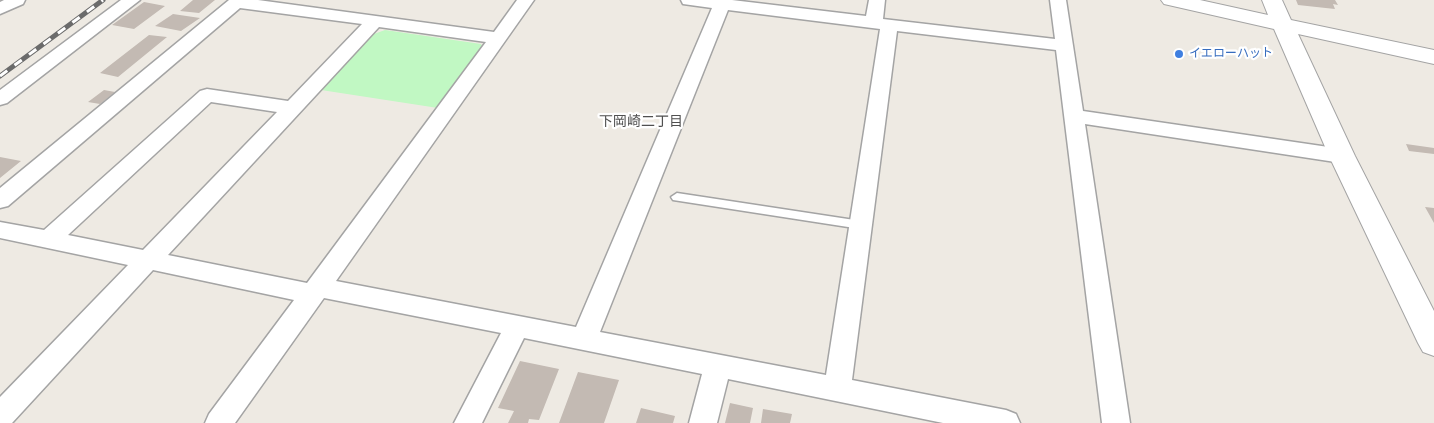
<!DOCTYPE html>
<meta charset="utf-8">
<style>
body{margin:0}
canvas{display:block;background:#eeeae3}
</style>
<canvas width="1434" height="423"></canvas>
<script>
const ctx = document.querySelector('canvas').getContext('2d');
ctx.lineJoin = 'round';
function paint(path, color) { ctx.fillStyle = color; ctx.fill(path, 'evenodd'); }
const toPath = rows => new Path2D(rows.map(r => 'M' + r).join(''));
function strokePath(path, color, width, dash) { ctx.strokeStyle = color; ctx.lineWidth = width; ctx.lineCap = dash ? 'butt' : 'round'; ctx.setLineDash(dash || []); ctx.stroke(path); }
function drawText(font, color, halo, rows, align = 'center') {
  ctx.font = font + ' "Fira Sans Condensed","Noto Sans JP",sans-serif'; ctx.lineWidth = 4.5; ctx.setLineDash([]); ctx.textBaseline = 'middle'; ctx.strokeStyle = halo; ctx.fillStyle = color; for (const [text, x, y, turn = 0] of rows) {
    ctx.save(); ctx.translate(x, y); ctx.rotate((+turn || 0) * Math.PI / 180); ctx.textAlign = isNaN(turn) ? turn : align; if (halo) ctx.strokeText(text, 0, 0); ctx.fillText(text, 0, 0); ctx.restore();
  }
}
const park = toPath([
 [385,30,481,44,483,48,438,108,321,90,374,34]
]);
const building = toPath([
 [193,0,215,0,199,13,180,11],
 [1296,0,1335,0,1338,5,1333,4,1335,9,1298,5],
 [144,2,165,6,134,29,112,25],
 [173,14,200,18,181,31,155,26],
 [149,35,167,37,118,77,100,73],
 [104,90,115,92,100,104,88,102],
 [1406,144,1434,148,1434,154,1409,151],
 [0,157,21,161,0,178],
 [1425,207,1434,208,1434,223],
 [520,361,559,369,539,420,529,419,528,423,508,423,514,411,498,408],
 [578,372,619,380,604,423,559,423],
 [730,403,753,408,750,423,725,423],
 [641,408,675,416,673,423,636,423],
 [763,409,792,414,790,423,761,423]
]);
const service = toPath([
 [677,193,861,221,867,225,861,229,673,200,671,197,677,193]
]);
const minor = toPath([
 [4,0,25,0,23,4,0,14,0,2,4,0],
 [121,0,140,0,7,103,0,105,0,90,121,0],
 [229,0,258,0,494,32,517,0,534,0,336,281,576,327,712,8,683,4,681,0,732,0,866,16,869,0,885,0,883,19,1055,39,1050,0,1066,0,1083,111,1342,149,1349,151,1352,156,1349,161,1342,163,1085,124,1130,423,1102,423,1056,50,897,31,852,380,1006,410,1016,414,1020,423,943,423,728,379,717,423,689,423,702,374,524,338,482,423,454,423,501,333,324,298,235,423,205,423,209,414,294,300,153,270,12,423,0,423,0,397,128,265,0,238,0,222,44,230,200,91,207,89,288,101,362,24,240,8,8,206,0,208,0,188,229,0],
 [728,10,880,29,826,375,600,332,728,10],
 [379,27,486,42,307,283,168,255,379,27],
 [211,102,277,112,143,250,68,235,211,102]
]);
const tertiary = toPath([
 [1161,0,1200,0,1268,15,1262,0,1282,0,1291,20,1434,50,1434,64,1298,34,1355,156,1434,311,1434,356,1423,352,1418,343,1329,156,1274,29,1164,4,1161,0]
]);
const rail = toPath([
 [0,76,103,0]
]);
const markers = [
 [1179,54,5,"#3f7fe0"]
];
const shopNames = [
 ["イエローハット",1189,54]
];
const neighbourhoodNames = [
 ["下岡崎二丁目",641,122]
];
paint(park, '#c1f8c3');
paint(building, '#c3bab3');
strokePath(service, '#a4a4a4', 3);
strokePath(minor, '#a4a4a4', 3);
strokePath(tertiary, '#a4a4a4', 2);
paint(service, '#fff');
paint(minor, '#fff');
paint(tertiary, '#fff');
strokePath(rail, '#6b6b6b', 5);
strokePath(rail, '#fff', 3, [9]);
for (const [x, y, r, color] of markers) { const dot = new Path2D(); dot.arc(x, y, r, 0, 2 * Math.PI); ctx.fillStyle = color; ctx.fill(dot); strokePath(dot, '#fff', 2); }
drawText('12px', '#366cbe', '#fff', shopNames, 'left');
drawText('14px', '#505050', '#fff', neighbourhoodNames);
</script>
